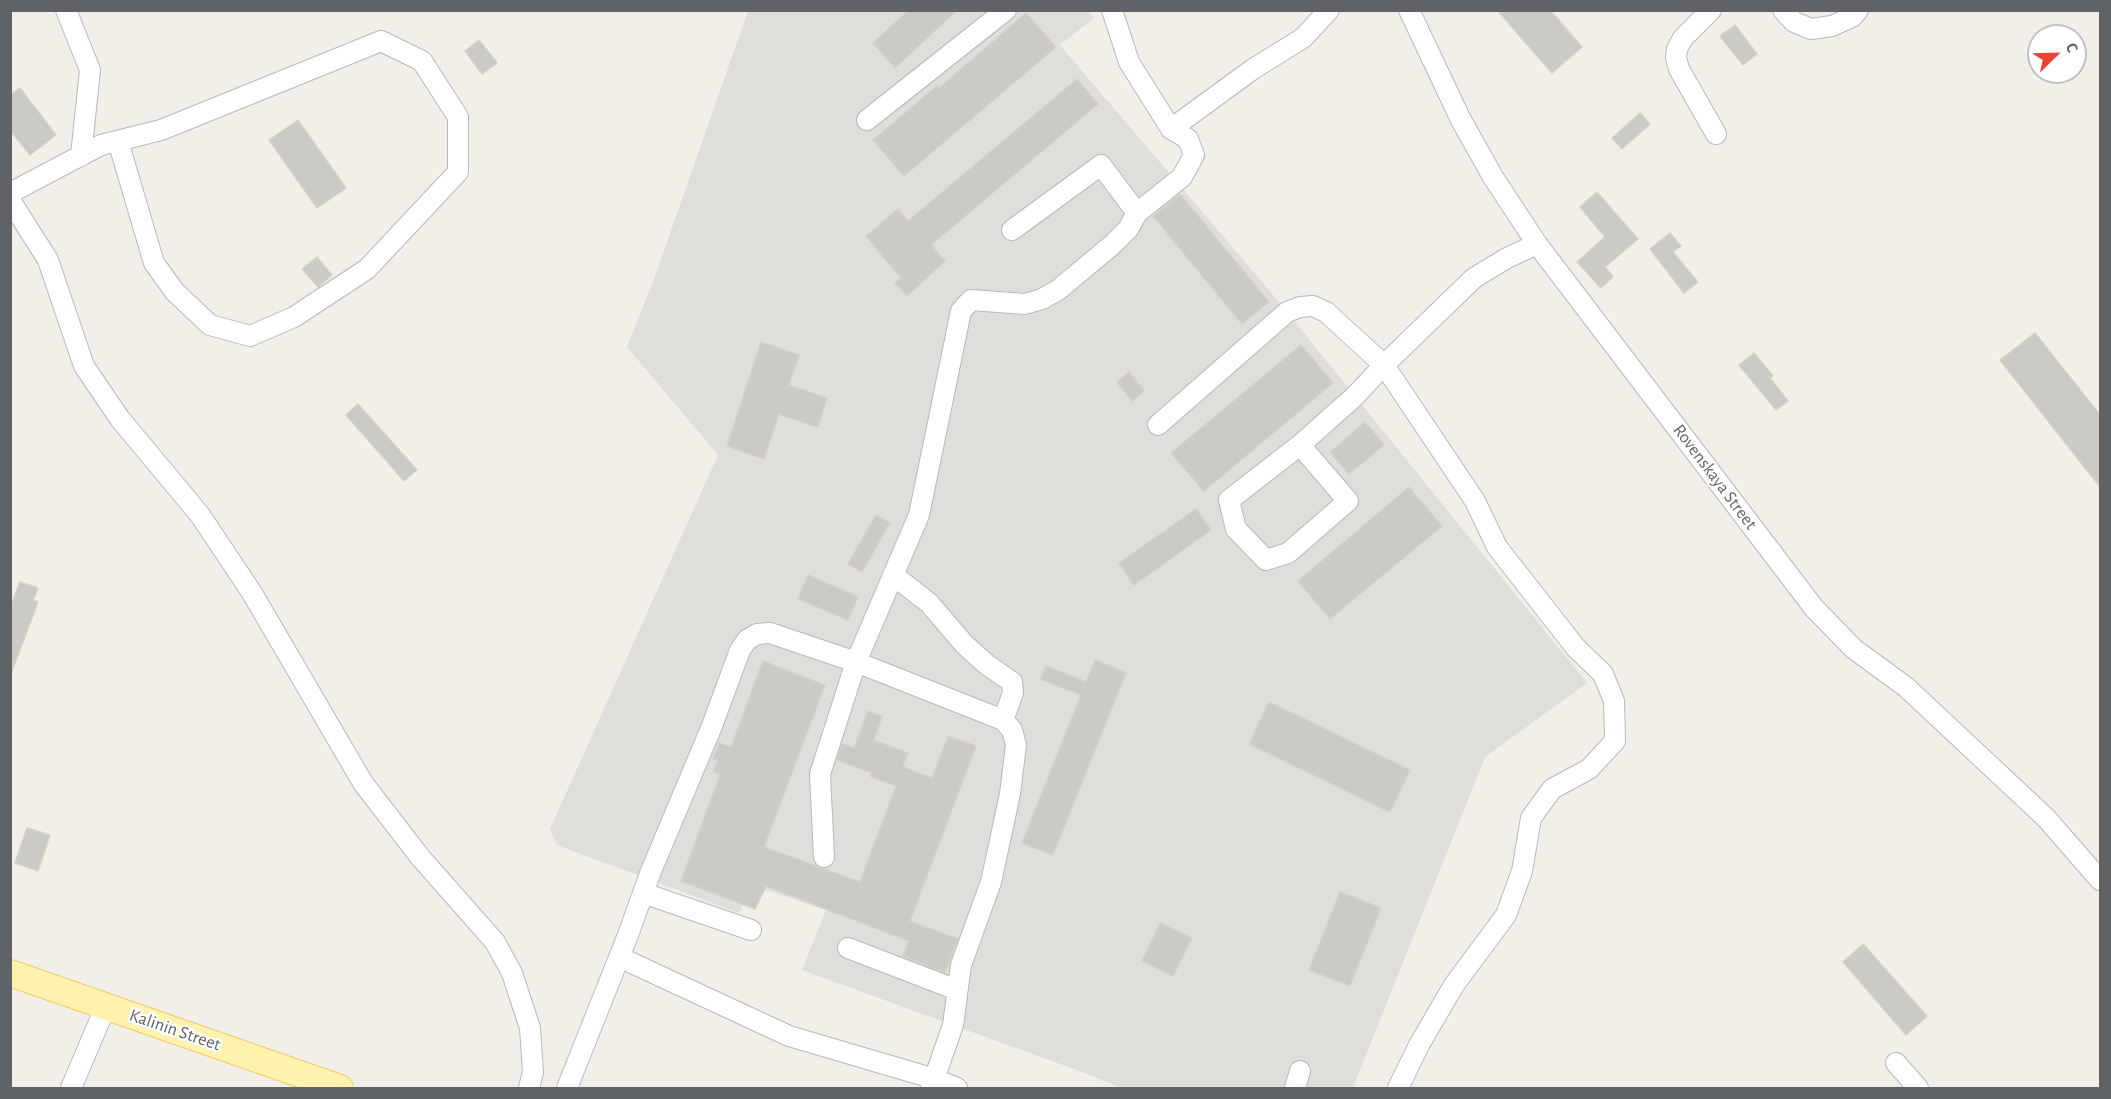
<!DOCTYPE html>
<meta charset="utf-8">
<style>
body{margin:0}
#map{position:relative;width:2111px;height:1099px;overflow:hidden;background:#f1efe8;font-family:"Alegreya Sans",sans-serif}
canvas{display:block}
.frame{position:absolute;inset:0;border:12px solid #5f6368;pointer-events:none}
.north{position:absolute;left:2027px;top:24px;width:60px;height:60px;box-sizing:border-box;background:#fff;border:2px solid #bfc1c3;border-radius:50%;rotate:67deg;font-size:16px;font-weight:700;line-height:24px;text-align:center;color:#5f6368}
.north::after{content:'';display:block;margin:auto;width:21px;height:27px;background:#ea4335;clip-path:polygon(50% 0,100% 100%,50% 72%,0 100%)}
</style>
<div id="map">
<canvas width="2111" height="1099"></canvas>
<div class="frame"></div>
<div class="north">С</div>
</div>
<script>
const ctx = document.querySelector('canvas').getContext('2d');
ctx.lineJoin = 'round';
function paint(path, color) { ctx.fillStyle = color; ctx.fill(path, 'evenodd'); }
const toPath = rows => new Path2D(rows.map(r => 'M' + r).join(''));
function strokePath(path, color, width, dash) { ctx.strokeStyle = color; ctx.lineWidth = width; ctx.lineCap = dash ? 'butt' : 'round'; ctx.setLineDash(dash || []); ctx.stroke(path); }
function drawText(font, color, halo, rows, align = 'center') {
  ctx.font = font + ' "Alegreya Sans",sans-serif'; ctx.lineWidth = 4.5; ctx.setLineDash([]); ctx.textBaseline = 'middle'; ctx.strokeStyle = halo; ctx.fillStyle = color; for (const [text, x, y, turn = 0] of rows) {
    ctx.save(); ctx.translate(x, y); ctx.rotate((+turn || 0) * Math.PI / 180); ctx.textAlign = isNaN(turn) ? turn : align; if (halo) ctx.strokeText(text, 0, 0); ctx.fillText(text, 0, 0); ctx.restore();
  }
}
const industrial = toPath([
 [748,11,1088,11,1094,18,1060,45,1274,296,1587,683,1485,757,1353,1088,1122,1088,1082,1072,802,970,826,910,751,885,739,913,557,845,550,829,718,455,627,347,654,279]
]);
const building = toPath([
 [909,10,957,10,895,68,873,43,909,10],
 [1497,10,1550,10,1582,47,1552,73,1497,10],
 [1026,13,1056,47,904,176,873,140,937,86,939,88,1026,13],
 [1735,25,1757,54,1743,65,1720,36,1735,25],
 [479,40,497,63,482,74,465,51,479,40],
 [1077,79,1098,104,931,245,945,261,907,296,895,283,901,278,866,236,898,209,908,221,1077,79],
 [20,88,56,135,30,155,10,130,10,95,20,88],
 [1640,113,1650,124,1622,149,1612,138,1640,113],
 [298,120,346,188,317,208,269,140,298,120],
 [1597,192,1638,239,1605,267,1613,277,1601,288,1577,262,1605,237,1580,207,1597,192],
 [1180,194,1269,302,1242,324,1153,216,1180,194],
 [1670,233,1681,246,1673,252,1698,282,1684,293,1650,249,1670,233],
 [317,257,332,275,318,287,302,269,317,257],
 [2035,333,2100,415,2100,487,2000,360,2035,333],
 [761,342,799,355,789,385,827,398,818,427,779,414,764,459,727,446,761,342],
 [1301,345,1333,383,1204,491,1171,453,1301,345],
 [1754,353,1773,376,1770,378,1788,401,1776,410,1739,365,1754,353],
 [1129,372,1144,391,1132,401,1117,382,1129,372],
 [358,404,417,470,404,481,346,415,358,404],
 [1365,422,1384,445,1349,474,1330,452,1365,422],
 [1409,487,1442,526,1330,619,1298,581,1409,487],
 [1196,509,1211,530,1134,585,1119,563,1196,509],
 [876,515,890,523,862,572,848,564,876,515],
 [808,575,858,597,848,620,798,599,808,575],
 [20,582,38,588,33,600,38,602,12,671,10,609,20,582],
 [1095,660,1126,673,1053,855,1022,843,1081,695,1040,679,1046,666,1086,682,1095,660],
 [763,661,825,685,764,847,860,882,896,786,870,776,872,773,837,760,842,744,854,748,868,711,882,716,874,740,908,753,903,767,932,778,948,736,976,746,910,921,958,939,945,973,903,956,909,941,766,886,755,909,681,881,720,775,713,772,718,761,713,759,719,743,731,747,763,661],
 [1269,702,1410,770,1390,812,1249,744,1269,702],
 [27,828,50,835,38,871,15,863,27,828],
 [1340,892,1381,908,1350,986,1309,970,1340,892],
 [1160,923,1192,938,1173,976,1142,961,1160,923],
 [1863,944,1927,1016,1906,1035,1843,962,1863,944]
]);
const minor = toPath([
 [66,10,90,70,81,156],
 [1409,10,1461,120,1493,177,1537,244,1814,608,1854,649,1906,687,2046,818,2100,880],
 [1711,10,1683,38,1677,49,1676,58,1679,69,1716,134],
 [1783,10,1794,22,1811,29,1832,26,1852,17,1858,10],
 [867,120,1006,10],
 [1171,129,1253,69,1303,38,1329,10],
 [10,193,101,145,161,130,381,41,422,61,458,117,458,172,367,269,294,317,250,336,210,325,175,292,154,263,118,141],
 [10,200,48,260,84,366,120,419,200,515,252,593,363,783,420,857,495,942,512,973,530,1028,533,1072,529,1088],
 [1012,230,1101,165,1137,213],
 [1158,425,1287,312,1300,307,1313,306,1326,312,1384,365,1355,396,1300,445,1229,500,1236,529,1266,560,1288,553,1348,501,1300,445],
 [893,575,929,603,964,644,986,664,1012,682,1013,693,1003,720],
 [824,857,820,774,856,662,919,515,961,311,971,300,1025,304,1042,299,1058,290,1112,245,1128,229,1137,213,1182,177,1194,155,1188,139,1171,129,1129,62,1112,10],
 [643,893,751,930],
 [848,948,957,990],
 [619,957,789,1036,935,1079,957,1088],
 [1896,1063,1918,1088],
 [71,1088,106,1006],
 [567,1088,628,935,651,871,712,726,740,650,747,640,757,634,770,633,856,662,1003,720,1012,730,1016,745,1010,794,991,882,961,965,953,1025,931,1088],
 [1295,1088,1300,1071],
 [1398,1088,1419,1045,1454,985,1506,915,1522,871,1531,818,1552,789,1589,769,1615,741,1614,701,1603,674,1576,648,1497,547,1475,501,1384,365,1474,278,1507,258,1537,244]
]);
const major = toPath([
 [10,973,340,1088]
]);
const streetNames = [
 ["Rovenskaya Street",1715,477,53],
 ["Kalinin Street",175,1030,19]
];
paint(industrial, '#e0deda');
paint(building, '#cccac5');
strokePath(building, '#d6d1c6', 1.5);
strokePath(minor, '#b5b8bc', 22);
strokePath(major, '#f2c960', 28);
strokePath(minor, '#fff', 20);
strokePath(major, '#fff2af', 26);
drawText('18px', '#5f6368', '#fff', streetNames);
</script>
